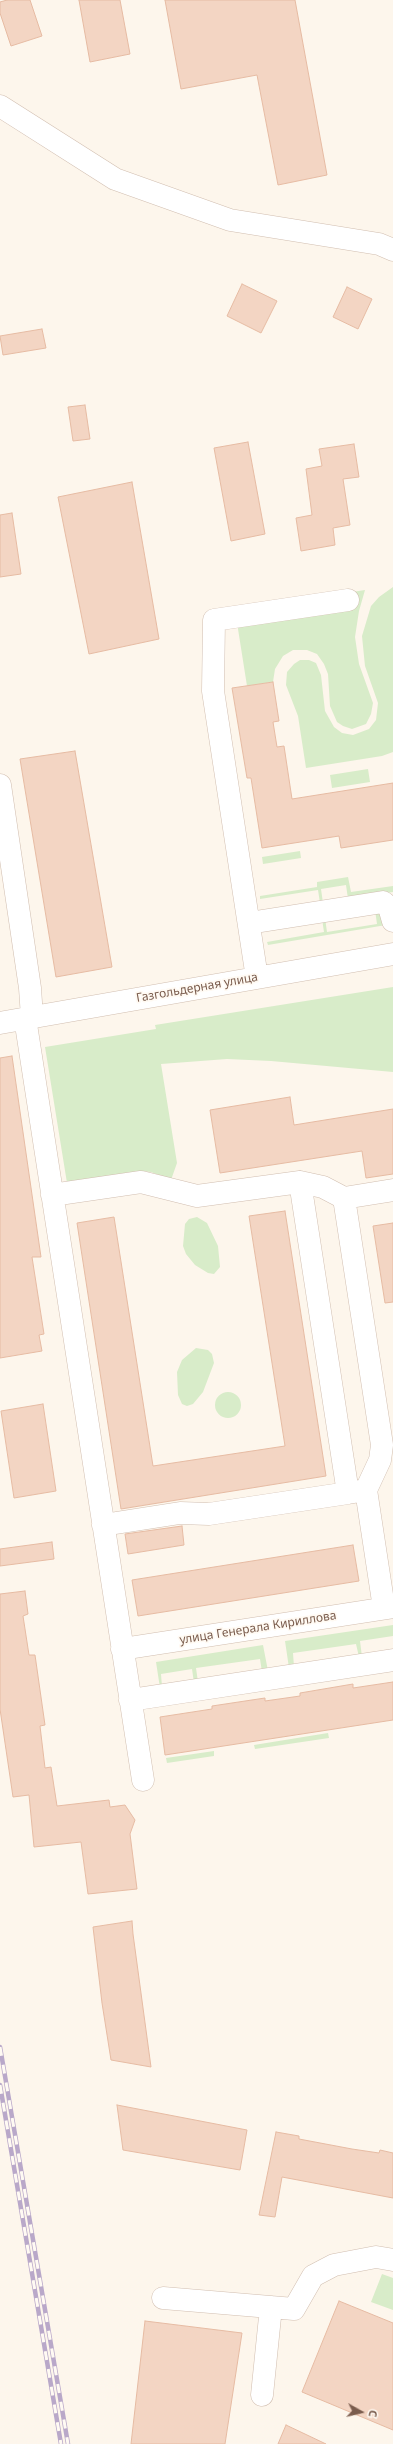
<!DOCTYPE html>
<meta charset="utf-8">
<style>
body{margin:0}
#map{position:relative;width:393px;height:2444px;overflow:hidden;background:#fdf6ec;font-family:"Noto Sans",sans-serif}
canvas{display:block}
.north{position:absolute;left:341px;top:2392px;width:40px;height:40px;-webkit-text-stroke:3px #fffaf3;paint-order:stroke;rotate:98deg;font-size:11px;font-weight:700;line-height:16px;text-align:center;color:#7a5c4d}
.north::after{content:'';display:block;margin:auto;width:14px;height:18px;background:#7a5c4d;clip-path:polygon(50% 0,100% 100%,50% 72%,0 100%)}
</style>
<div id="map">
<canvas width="393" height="2444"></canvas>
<div class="north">С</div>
</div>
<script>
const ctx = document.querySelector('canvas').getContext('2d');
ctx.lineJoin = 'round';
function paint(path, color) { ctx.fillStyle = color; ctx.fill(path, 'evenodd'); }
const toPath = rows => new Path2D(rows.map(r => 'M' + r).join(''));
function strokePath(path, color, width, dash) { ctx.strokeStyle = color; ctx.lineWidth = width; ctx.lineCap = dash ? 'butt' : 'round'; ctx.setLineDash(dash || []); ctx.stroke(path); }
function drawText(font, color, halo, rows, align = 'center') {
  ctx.font = font + ' "Noto Sans",sans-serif'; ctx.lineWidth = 3.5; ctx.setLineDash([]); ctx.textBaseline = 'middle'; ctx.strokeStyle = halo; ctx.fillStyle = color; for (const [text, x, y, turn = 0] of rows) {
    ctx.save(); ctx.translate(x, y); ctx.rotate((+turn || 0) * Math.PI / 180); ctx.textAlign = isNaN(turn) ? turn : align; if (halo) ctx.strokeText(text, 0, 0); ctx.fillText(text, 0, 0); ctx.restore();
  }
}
const green = toPath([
 [393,587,393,752,382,756,306,768,298,716,286,685,287,672,294,664,300,660,309,660,316,663,321,675,325,711,334,727,342,733,353,735,369,729,376,720,378,703,365,666,362,636,371,606,379,597],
 [365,590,359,611,355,637,359,664,373,703,371,714,366,724,352,729,343,726,337,722,330,706,328,674,324,664,317,654,307,650,293,650,283,656,275,669,273,682,247,686,235,610],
 [368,769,370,782,332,788,330,775],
 [300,851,301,858,263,864,262,857],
 [348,877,351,892,393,886,393,892,348,899,346,885,321,889,323,903,320,903,318,890,260,899,260,896,317,887,317,882],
 [375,910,380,912,386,925,268,945,267,942,324,932,322,919,325,918,327,932,377,924],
 [393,987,393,1072,271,1061,227,1059,161,1064,177,1163,171,1180,151,1172,141,1171,67,1183,45,1047,156,1029,155,1025],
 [197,1217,207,1223,218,1246,220,1267,214,1274,208,1273,195,1265,186,1254,183,1246,185,1224,189,1219],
 [196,1348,208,1350,212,1354,214,1363,203,1392,193,1404,187,1406,182,1404,178,1395,177,1372,182,1360],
 '215 1405a13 13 0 1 1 26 0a13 13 0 1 1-26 0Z',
 [393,1625,393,1636,360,1641,362,1657,359,1657,356,1644,293,1653,294,1667,289,1668,285,1641],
 [263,1645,268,1671,262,1672,260,1659,196,1668,198,1682,194,1683,192,1669,161,1674,162,1687,160,1688,156,1662],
 [328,1733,329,1738,255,1749,254,1745],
 [214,1751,214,1756,167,1763,166,1758],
 [382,2274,393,2278,393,2310,371,2302]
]);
const building = toPath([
 [7,0,30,0,42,36,11,46,0,13,0,2,7,0],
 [79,0,120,0,130,54,90,62,79,0],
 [165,0,295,0,327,175,278,185,257,75,181,89,165,0],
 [242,284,277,301,261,333,227,316,242,284],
 [347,287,372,299,358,329,333,317,347,287],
 [42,329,46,348,3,355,0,336,42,329],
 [85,405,90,439,73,441,68,407,85,405],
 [248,442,265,534,231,541,214,448,248,442],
 [354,444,359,477,343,479,350,525,333,528,335,545,301,551,296,518,312,515,306,469,322,466,319,449,354,444],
 [132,482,159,639,89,654,58,497,132,482],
 [12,513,21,574,0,577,0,515,12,513],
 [273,682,279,721,273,722,277,747,284,746,292,799,393,783,393,840,341,848,339,836,262,848,251,778,247,778,232,688,273,682],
 [75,751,112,967,56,977,20,759,75,751],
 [12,1056,41,1257,32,1257,44,1334,39,1335,42,1351,0,1358,0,1058,12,1056],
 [290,1097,294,1125,393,1109,393,1174,366,1178,362,1151,220,1173,210,1110,290,1097],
 [285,1211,326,1476,121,1509,77,1223,114,1217,153,1466,285,1446,249,1216,285,1211],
 [393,1223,393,1302,385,1303,373,1226,393,1223],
 [43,1404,56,1491,14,1498,1,1411,43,1404],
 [182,1526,184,1545,128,1554,125,1534,182,1526],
 [52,1542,54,1559,0,1566,0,1549,52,1542],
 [353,1545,359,1581,138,1616,132,1580,353,1545],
 [25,1591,28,1614,23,1616,29,1655,35,1655,45,1725,40,1726,45,1768,51,1767,57,1806,109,1800,110,1807,125,1805,135,1820,130,1834,137,1889,88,1894,81,1842,34,1847,29,1795,13,1797,0,1709,0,1594,25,1591],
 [393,1682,393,1720,165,1755,160,1717,212,1709,212,1706,265,1698,265,1701,300,1696,300,1693,353,1684,353,1688,393,1682],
 [132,1921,133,1934,151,2067,111,2060,102,2003,93,1927,132,1921],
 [117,2105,247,2130,240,2170,123,2150,117,2105],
 [276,2132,299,2136,299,2139,352,2149,379,2153,380,2150,393,2153,393,2198,282,2177,275,2217,259,2215,276,2132],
 [339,2301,393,2323,393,2430,302,2392,339,2301],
 [145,2321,242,2333,225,2444,131,2444,145,2321],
 [286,2425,326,2444,278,2444,286,2425]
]);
const minor = toPath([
 [0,106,115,179,230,220,379,244,393,250],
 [0,785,30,988,32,1017],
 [249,923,383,902,389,907,393,921],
 [257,978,213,691,214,620,348,600],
 [25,1018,143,1780],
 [0,1023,393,954],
 [300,1182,348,1493,366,1490],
 [52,1195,141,1182,197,1196,300,1182,323,1187,344,1198,393,1190],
 [344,1198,382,1445,380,1460,366,1490,384,1608],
 [103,1525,180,1513,209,1514,348,1493],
 [122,1649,393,1607],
 [130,1700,393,1660],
 [163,2298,294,2309,313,2276,334,2265,376,2257,393,2260],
 [262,2395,271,2307]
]);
const rail = toPath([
 [0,2047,68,2444],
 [0,2085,61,2444]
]);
const streetNames = [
 ["Газгольдерная улица",197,988,-10],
 ["улица Генерала Кириллова",258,1628,-9]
];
paint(green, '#d8ecc9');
paint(building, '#f3d5c3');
strokePath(building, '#e6bba3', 1);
strokePath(minor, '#d1beb0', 23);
strokePath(minor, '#fff', 22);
strokePath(rail, '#b9a8c9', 4.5);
strokePath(rail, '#fffaf3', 3, [9]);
drawText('12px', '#7a5c4d', '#fffaf3', streetNames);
</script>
